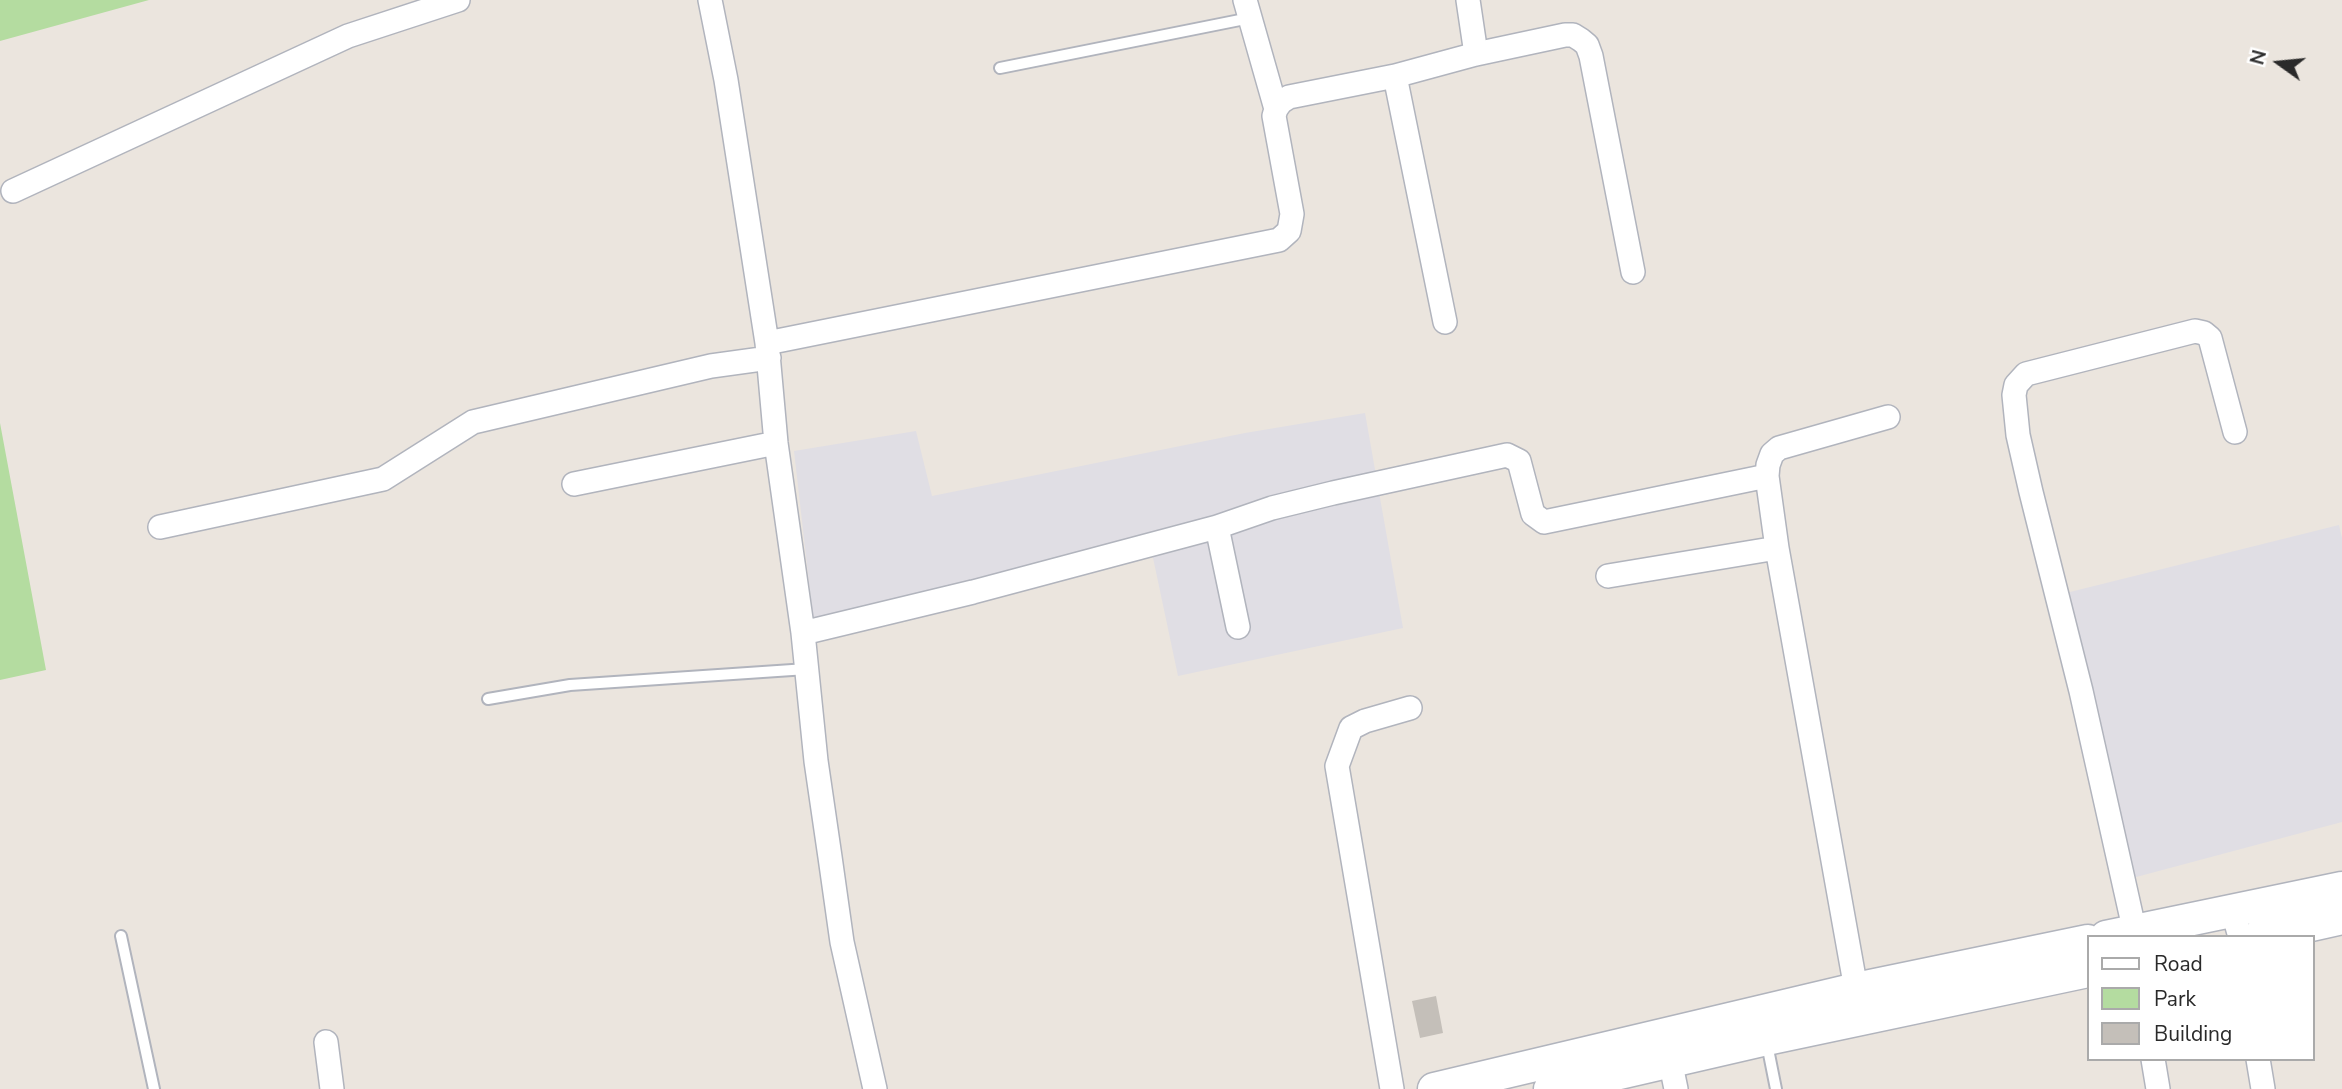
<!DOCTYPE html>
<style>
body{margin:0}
#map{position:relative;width:2342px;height:1089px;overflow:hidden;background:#ebe5de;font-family:"Nunito Sans",sans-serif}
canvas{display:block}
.legend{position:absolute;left:2087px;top:935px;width:228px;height:126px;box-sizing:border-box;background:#fff;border:2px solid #aaa;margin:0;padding:9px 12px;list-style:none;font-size:21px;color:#2a2a2a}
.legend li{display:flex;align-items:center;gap:14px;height:35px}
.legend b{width:35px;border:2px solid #aaa}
.north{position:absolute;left:2244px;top:28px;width:70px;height:70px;-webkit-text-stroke:5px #fff;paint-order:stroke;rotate:285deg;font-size:19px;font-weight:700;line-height:28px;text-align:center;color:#2a2a2a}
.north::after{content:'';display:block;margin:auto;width:24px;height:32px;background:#2a2a2a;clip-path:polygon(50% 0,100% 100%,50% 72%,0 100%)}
</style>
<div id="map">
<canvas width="2342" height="1089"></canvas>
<ul class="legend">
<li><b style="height:9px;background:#fff"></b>Road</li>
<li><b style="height:19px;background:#b4dca0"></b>Park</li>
<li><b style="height:19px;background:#c4bfb9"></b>Building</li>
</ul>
<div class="north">N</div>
</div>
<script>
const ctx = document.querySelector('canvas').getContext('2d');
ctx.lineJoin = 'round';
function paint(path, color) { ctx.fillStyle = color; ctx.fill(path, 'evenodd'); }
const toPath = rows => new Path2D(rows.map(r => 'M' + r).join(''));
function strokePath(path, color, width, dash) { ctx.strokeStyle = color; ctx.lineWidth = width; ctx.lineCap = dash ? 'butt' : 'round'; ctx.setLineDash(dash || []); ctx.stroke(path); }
const industrial = toPath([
 [1365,413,1403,628,1178,676,1152,553,815,635,794,451,916,431,932,496,1245,433],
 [2339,525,2342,538,2342,822,2125,880,2062,594]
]);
const green = toPath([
 [0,0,149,0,0,41],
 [0,423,46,670,0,680]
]);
const building = toPath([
 [1436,996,1443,1033,1420,1038,1412,1001]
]);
const service = toPath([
 [1000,68,1250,18],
 [488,699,570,685,807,669],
 [121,936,154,1089],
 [1767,1044,1776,1089]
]);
const minor = toPath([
 [710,0,726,80,767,343,776,443,803,633,816,761,830,857,842,942,875,1089],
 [1245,0,1276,109],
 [1468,0,1476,54],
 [1395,76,1445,322],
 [13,191,348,36,458,0],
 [767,343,1279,240,1289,231,1292,214,1274,116,1276,109,1281,102,1289,97,1395,76,1476,54,1565,35,1573,35,1581,40,1587,45,1591,56,1633,272],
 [574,484,776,443],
 [160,527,383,479,473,422,711,366,769,358],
 [1217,527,1238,627],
 [1608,576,1777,548],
 [803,633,973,592,1217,527,1272,508,1333,493,1507,455,1519,461,1533,514,1544,522,1767,476],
 [2233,912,2240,937],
 [2136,937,2081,691,2031,492,2018,435,2014,395,2016,385,2026,374,2195,331,2204,333,2210,338,2235,432],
 [1856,989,1777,548,1767,476,1768,465,1772,454,1779,448,1888,417],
 [326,1042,332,1089],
 [2153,1059,2158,1089],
 [2258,1059,2263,1089],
 [1670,1060,1676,1089],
 [1392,1089,1337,766,1351,728,1365,721,1410,708]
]);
const secondary = toPath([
 [2106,937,2342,888],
 [2258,937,2342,918],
 [1434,1089,1856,989,2088,941],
 [1550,1089,1767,1039,2088,971]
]);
paint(industrial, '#e0dee4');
paint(green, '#b4dca0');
paint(building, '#c4bfb9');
strokePath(service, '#b1b4bd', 14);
strokePath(minor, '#b1b4bd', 26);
strokePath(secondary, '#b1b4bd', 35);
strokePath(service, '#fff', 10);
strokePath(minor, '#fff', 23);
strokePath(secondary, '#fff', 32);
</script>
